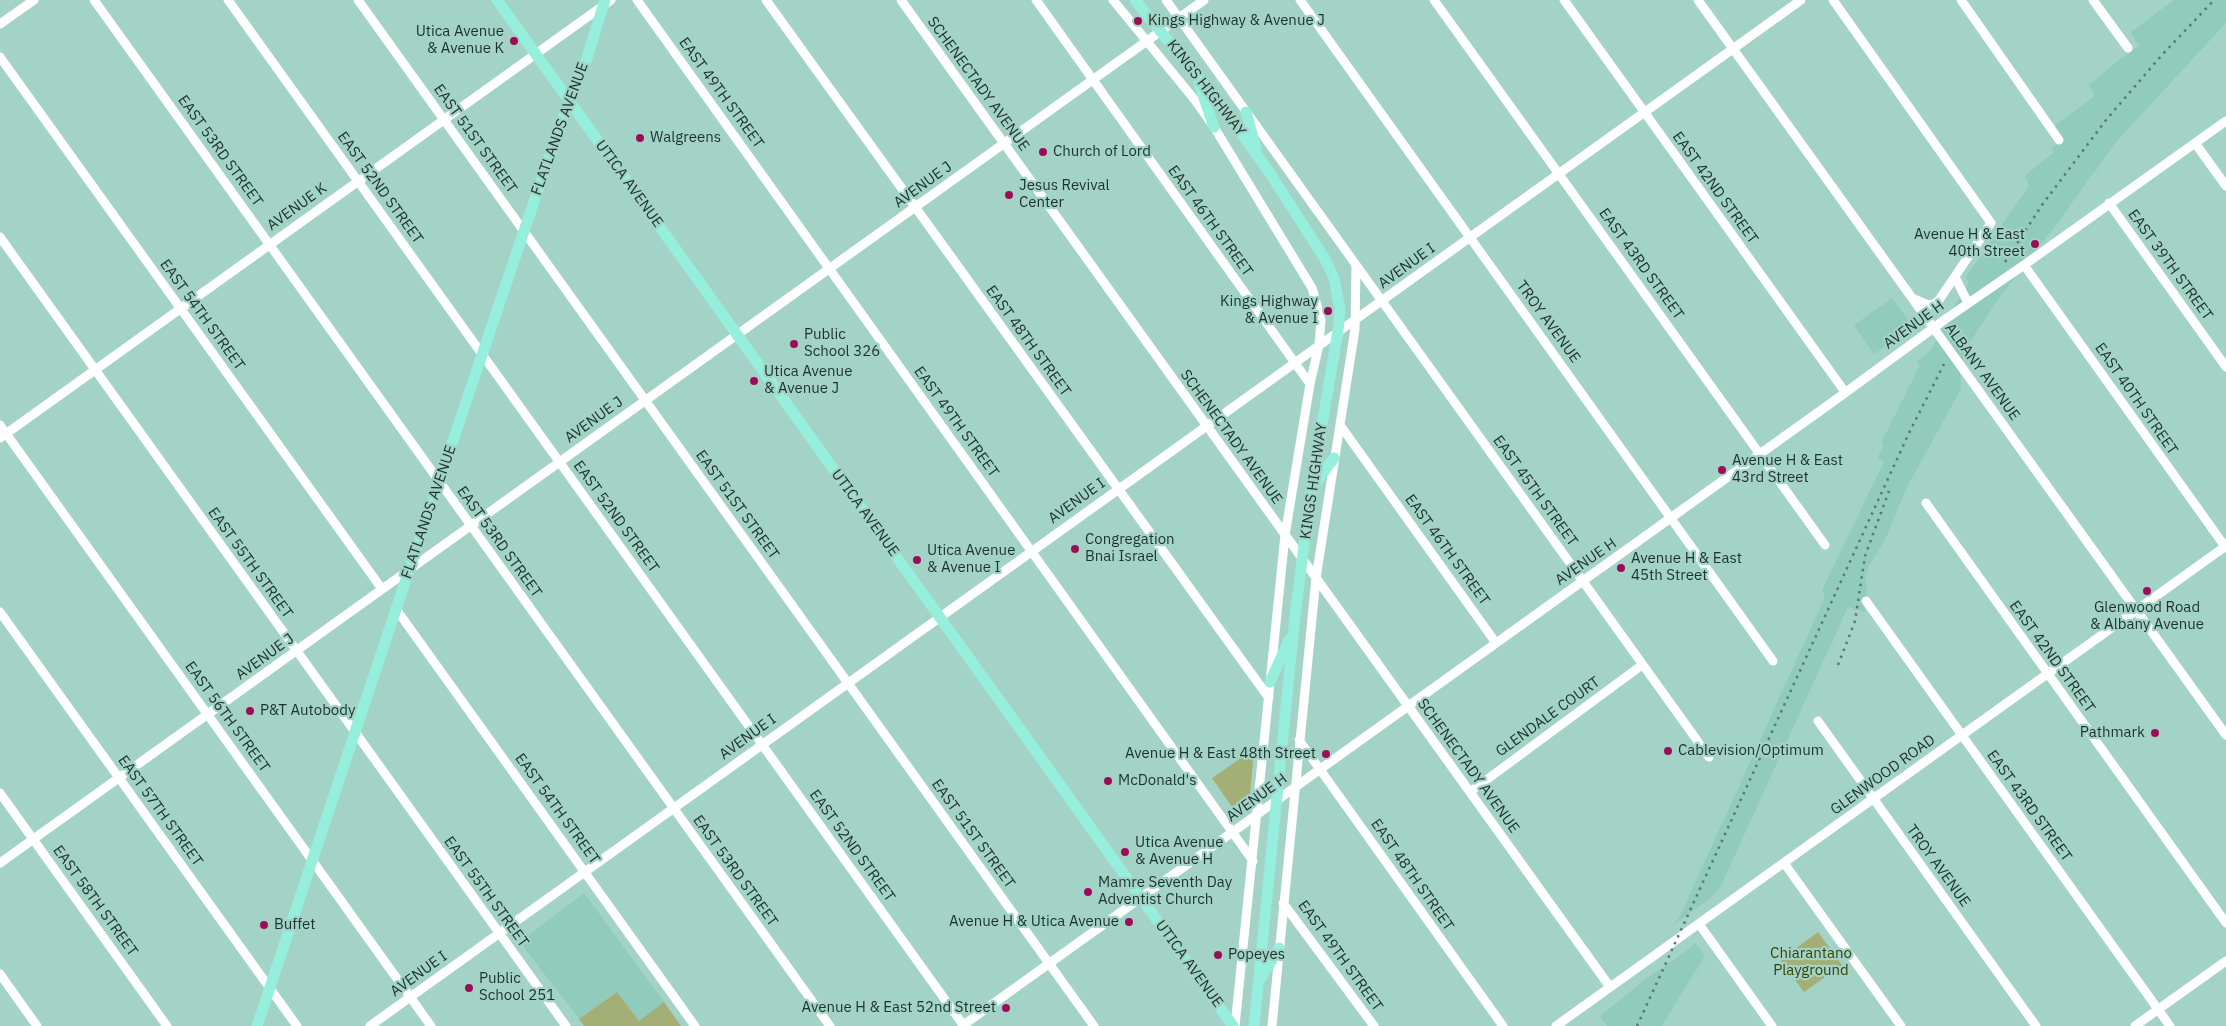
<!DOCTYPE html>
<style>
body{margin:0}
canvas{display:block;background:#a2d3c6}
</style>
<canvas width="2226" height="1026"></canvas>
<script>
const ctx = document.querySelector('canvas').getContext('2d');
ctx.lineJoin = 'round';
function paint(path, color) { ctx.fillStyle = color; ctx.fill(path, 'evenodd'); }
const toPath = rows => new Path2D(rows.map(r => 'M' + r).join(''));
function strokePath(path, color, width, dash) { ctx.strokeStyle = color; ctx.lineWidth = width; ctx.lineCap = dash ? 'butt' : 'round'; ctx.setLineDash(dash || []); ctx.stroke(path); }
function drawText(font, color, halo, rows, align = 'center') {
  ctx.font = font + ' "IBM Plex Sans",sans-serif'; ctx.lineWidth = 4.5; ctx.setLineDash([]); ctx.textBaseline = 'middle'; ctx.strokeStyle = halo; ctx.fillStyle = color; for (const [text, x, y, turn = 0] of rows) {
    ctx.save(); ctx.translate(x, y); ctx.rotate((+turn || 0) * Math.PI / 180); ctx.textAlign = isNaN(turn) ? turn : align; if (halo) ctx.strokeText(text, 0, 0); ctx.fillText(text, 0, 0); ctx.restore();
  }
}
const built = toPath([
 [2174,0,2226,0,2226,23,2116,142,2056,225,2001,295,1966,348,1960,366,1961,389,1907,487,1884,542,1869,566,1865,579,1867,586,1865,612,1848,607,1720,888,1712,897,1673,925,1680,916,1825,597,1822,590,1884,462,1877,458,1884,446,1881,443,1920,365,1917,361,1931,350,1947,318,1969,283,1966,277,2029,186,2025,176,2054,152,2052,148,2063,140,2054,126,2095,96,2089,85,2120,59,2139,46,2131,32],
 [1892,298,1913,327,1874,354,1854,325],
 [584,893,664,1002,639,1021,617,992,579,1019,520,942],
 [1695,943,1705,955,1662,1026,1607,1026,1600,1016,1643,981,1686,951]
]);
const green = toPath([
 [1254,749,1250,795,1232,807,1212,778],
 [1818,932,1842,965,1804,992,1780,960],
 [617,992,639,1021,664,1002,681,1026,584,1026,579,1019]
]);
const minor = toPath([
 [94,0,830,1026],
 [228,0,964,1026],
 [358,0,1094,1026],
 [637,0,1253,861],
 [766,0,1269,698],
 [901,0,1610,987],
 [1036,0,1310,384],
 [1113,0,1194,99,1214,127,1312,288,1321,320,1319,345,1310,384,1285,535,1235,1026],
 [1166,0,1709,757],
 [1300,0,1773,661],
 [1434,0,1825,545],
 [1564,0,1845,392],
 [1698,0,2226,735],
 [1833,0,1991,223,1939,300,1934,304,1928,305,1914,299],
 [1961,0,2059,140],
 [2093,0,2128,48],
 [0,24,34,0],
 [0,57,382,589],
 [2195,143,2226,186],
 [2109,203,2226,367],
 [0,237,566,1026],
 [2024,265,2226,548],
 [1955,277,1968,303],
 [0,425,431,1026],
 [1340,425,1496,643],
 [0,438,611,0],
 [1926,503,2226,923],
 [1866,601,2170,1026],
 [396,609,695,1026],
 [0,612,297,1026],
 [1818,721,2036,1026],
 [1299,740,1503,1026],
 [1470,792,1642,665],
 [0,793,167,1026],
 [0,863,1204,0],
 [1784,863,1901,1026],
 [1283,903,1374,1026],
 [1699,924,1772,1026],
 [0,974,37,1026],
 [370,1026,1801,0],
 [962,1026,1838,398,1947,318,2024,265,2226,121],
 [1272,1026,1316,578,1355,329,1356,265],
 [1556,1026,2226,546],
 [2135,1026,2226,961]
]);
const major = toPath([
 [497,0,1233,1026],
 [1135,0,1228,114,1271,175,1325,259,1334,278,1340,309,1338,331,1311,489,1295,616,1254,1026],
 [1199,83,1214,127],
 [1246,112,1256,148],
 [1312,488,1334,458],
 [1270,682,1289,640],
 [1261,978,1279,948],
 [257,1026,396,609,524,231,569,100,586,61,605,0]
]);
const rail = toPath([
 [2005,262,2042,205,2106,120,2161,56,2214,0],
 [1838,665,1855,621,1865,556,1889,491],
 [1637,1026,1909,433,1944,364]
]);
const markers = [
 [1138,21,5,"#9d0c59"],
 [514,41,5,"#9d0c59"],
 [640,138,5,"#9d0c59"],
 [1043,152,5,"#9d0c59"],
 [1009,195,5,"#9d0c59"],
 [2035,244,5,"#9d0c59"],
 [1328,311,5,"#9d0c59"],
 [794,344,5,"#9d0c59"],
 [754,381,5,"#9d0c59"],
 [1722,470,5,"#9d0c59"],
 [1075,549,5,"#9d0c59"],
 [917,560,5,"#9d0c59"],
 [1621,568,5,"#9d0c59"],
 [2147,591,5,"#9d0c59"],
 [250,711,5,"#9d0c59"],
 [2155,733,5,"#9d0c59"],
 [1668,751,5,"#9d0c59"],
 [1326,754,5,"#9d0c59"],
 [1108,781,5,"#9d0c59"],
 [1125,852,5,"#9d0c59"],
 [1088,892,5,"#9d0c59"],
 [1129,922,5,"#9d0c59"],
 [264,925,5,"#9d0c59"],
 [1218,955,5,"#9d0c59"],
 [469,988,5,"#9d0c59"],
 [1006,1008,5,"#9d0c59"]
];
const poiNames = [
 ["Kings Highway & Avenue J",1148,21],
 ["Utica Avenue",504,32,"right"],
 ["& Avenue K",504,49,"right"],
 ["Walgreens",650,138],
 ["Church of Lord",1053,152],
 ["Jesus Revival",1019,186],
 ["Center",1019,203],
 ["Avenue H & East",2025,235,"right"],
 ["40th Street",2025,252,"right"],
 ["Kings Highway",1318,302,"right"],
 ["& Avenue I",1318,319,"right"],
 ["Public",804,335],
 ["School 326",804,352],
 ["Utica Avenue",764,372],
 ["& Avenue J",764,389],
 ["Avenue H & East",1732,461],
 ["43rd Street",1732,478],
 ["Congregation",1085,540],
 ["Bnai Israel",1085,557],
 ["Utica Avenue",927,551],
 ["& Avenue I",927,568],
 ["Avenue H & East",1631,559],
 ["45th Street",1631,576],
 ["Glenwood Road",2147,608,"center"],
 ["& Albany Avenue",2147,625,"center"],
 ["P&T Autobody",260,711],
 ["Pathmark",2145,733,"right"],
 ["Cablevision/Optimum",1678,751],
 ["Avenue H & East 48th Street",1316,754,"right"],
 ["McDonald's",1118,781],
 ["Utica Avenue",1135,843],
 ["& Avenue H",1135,860],
 ["Mamre Seventh Day",1098,883],
 ["Adventist Church",1098,900],
 ["Avenue H & Utica Avenue",1119,922,"right"],
 ["Buffet",274,925],
 ["Popeyes",1228,955],
 ["Public",479,979],
 ["School 251",479,996],
 ["Avenue H & East 52nd Street",996,1008,"right"]
];
const streetNames = [
 ["SCHENECTADY AVENUE",978,84,54],
 ["KINGS HIGHWAY",1206,88,52],
 ["EAST 49TH STREET",721,93,54],
 ["FLATLANDS AVENUE",560,129,-70],
 ["EAST 51ST STREET",475,139,54],
 ["EAST 53RD STREET",220,151,54],
 ["UTICA AVENUE",629,184,54],
 ["AVENUE J",923,185,-36],
 ["EAST 52ND STREET",380,188,54],
 ["EAST 42ND STREET",1715,188,54],
 ["AVENUE K",297,207,-36],
 ["EAST 46TH STREET",1210,221,54],
 ["EAST 43RD STREET",1641,264,54],
 ["EAST 39TH STREET",2170,265,54],
 ["AVENUE I",1407,266,-36],
 ["EAST 54TH STREET",202,315,54],
 ["TROY AVENUE",1548,322,54],
 ["AVENUE H",1914,325,-36],
 ["EAST 48TH STREET",1028,341,54],
 ["ALBANY AVENUE",1982,372,54],
 ["EAST 40TH STREET",2136,399,55],
 ["AVENUE J",594,420,-36],
 ["EAST 49TH STREET",956,422,54],
 ["SCHENECTADY AVENUE",1231,437,54],
 ["KINGS HIGHWAY",1314,481,-82],
 ["EAST 45TH STREET",1535,491,54],
 ["AVENUE I",1077,501,-36],
 ["EAST 51ST STREET",737,505,54],
 ["FLATLANDS AVENUE",429,512,-71],
 ["UTICA AVENUE",865,513,54],
 ["EAST 52ND STREET",616,517,54],
 ["EAST 53RD STREET",499,542,54],
 ["EAST 46TH STREET",1447,550,54],
 ["AVENUE H",1586,562,-35],
 ["EAST 55TH STREET",250,563,54],
 ["AVENUE J",265,657,-36],
 ["EAST 42ND STREET",2052,657,54],
 ["EAST 56TH STREET",227,717,54],
 ["GLENDALE COURT",1548,717,-36],
 ["AVENUE I",748,737,-36],
 ["SCHENECTADY AVENUE",1468,766,54],
 ["GLENWOOD ROAD",1883,775,-36],
 ["AVENUE H",1257,798,-36],
 ["EAST 43RD STREET",2029,806,54],
 ["EAST 54TH STREET",557,809,54],
 ["EAST 57TH STREET",160,811,54],
 ["EAST 51ST STREET",973,834,54],
 ["EAST 52ND STREET",852,846,54],
 ["TROY AVENUE",1938,866,54],
 ["EAST 53RD STREET",735,871,54],
 ["EAST 48TH STREET",1412,875,55],
 ["EAST 55TH STREET",486,892,54],
 ["EAST 58TH STREET",95,901,54],
 ["EAST 49TH STREET",1340,956,54],
 ["UTICA AVENUE",1189,964,54],
 ["AVENUE I",419,974,-36]
];
const parkNames = [
 ["Chiarantano",1811,954],
 ["Playground",1811,971]
];
paint(built, '#90cbbb');
paint(green, '#a4af76');
strokePath(minor, '#fff', 9);
strokePath(major, '#96eedc', 11);
strokePath(rail, '#597a71', 2.5, [2.5, 5]);
for (const [x, y, r, color] of markers) { const dot = new Path2D(); dot.arc(x, y, r, 0, 2 * Math.PI); ctx.fillStyle = color; ctx.fill(dot); strokePath(dot, '#a2d3c6', 2); }
drawText('15px', '#1e322d', '#a2d3c6', poiNames, 'left');
drawText('15px', '#1e322d', '#a2d3c6', streetNames);
drawText('15px', '#394003', '#a2d3c6', parkNames);
</script>
